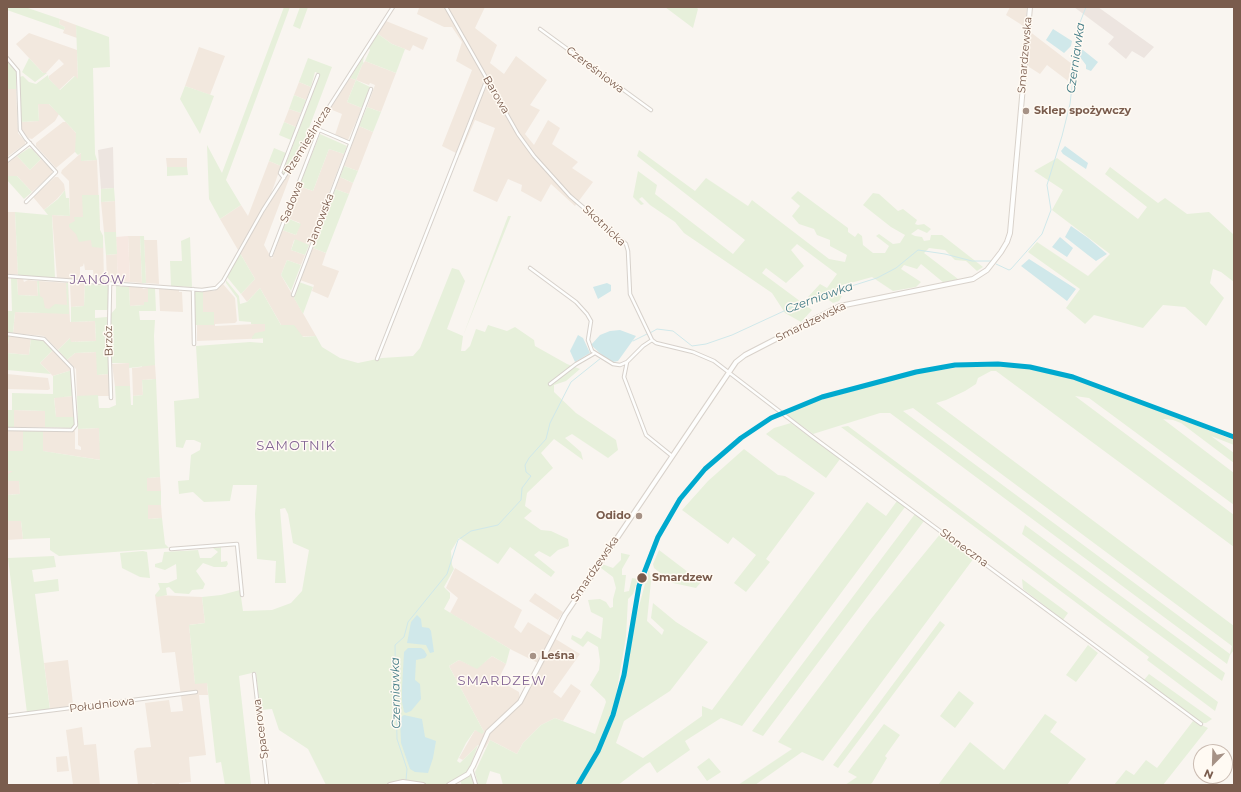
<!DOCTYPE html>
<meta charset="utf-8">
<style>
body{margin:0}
#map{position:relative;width:1241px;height:792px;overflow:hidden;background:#f9f5f0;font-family:Montserrat,sans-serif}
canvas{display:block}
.frame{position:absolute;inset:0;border:8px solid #7a5c4d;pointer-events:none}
.north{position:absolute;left:1193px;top:744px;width:40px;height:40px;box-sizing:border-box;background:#fffaf3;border:1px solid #cabbb1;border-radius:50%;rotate:203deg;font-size:11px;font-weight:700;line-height:16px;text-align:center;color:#7a5c4d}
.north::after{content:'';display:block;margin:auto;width:14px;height:18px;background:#a69286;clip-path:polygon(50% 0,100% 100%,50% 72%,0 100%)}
</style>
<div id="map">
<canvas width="1241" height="792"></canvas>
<div class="frame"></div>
<div class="north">N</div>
</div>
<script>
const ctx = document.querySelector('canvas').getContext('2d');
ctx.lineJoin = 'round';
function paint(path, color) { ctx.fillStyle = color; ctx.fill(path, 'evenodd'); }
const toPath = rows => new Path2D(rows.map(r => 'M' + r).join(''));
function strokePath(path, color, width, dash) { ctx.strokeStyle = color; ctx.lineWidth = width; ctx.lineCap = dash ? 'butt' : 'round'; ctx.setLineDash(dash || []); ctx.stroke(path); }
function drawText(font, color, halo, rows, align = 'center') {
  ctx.font = font + ' Montserrat,sans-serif'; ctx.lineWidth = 3; ctx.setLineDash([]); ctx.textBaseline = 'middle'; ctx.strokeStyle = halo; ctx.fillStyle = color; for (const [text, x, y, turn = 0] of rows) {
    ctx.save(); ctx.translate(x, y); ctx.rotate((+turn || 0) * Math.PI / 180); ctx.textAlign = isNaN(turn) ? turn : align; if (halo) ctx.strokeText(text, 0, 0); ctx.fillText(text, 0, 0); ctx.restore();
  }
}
const residential = toPath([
 [416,7,485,7,475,28,497,45,490,63,504,74,516,56,547,80,530,105,540,110,525,134,534,145,548,120,560,128,552,144,578,162,572,168,593,182,575,206,551,184,541,202,521,191,522,185,508,179,497,202,473,191,495,128,475,120,460,155,442,146,472,70,456,61,462,42,452,27,444,27,417,14,419,8],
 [1010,7,1027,7,1025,27,1006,15],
 [60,19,76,25,77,38,63,33,65,27,59,24],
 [386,21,428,38,423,50,413,45,410,51,392,44,378,34],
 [1029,31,1072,64,1068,81,1047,65,1040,74,1026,65],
 [29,33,77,50,78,80,74,76,59,90,49,79,49,76,64,64,59,59,46,73,43,73,16,44],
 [199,47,225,56,210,95,185,86],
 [365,61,396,73,381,112,367,107,375,85,370,83,369,85,356,80,347,102,362,108,348,140,335,135,342,114,330,109,350,78,356,80,362,65],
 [299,82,311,87,306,100,294,95],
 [7,89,16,89,18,133,25,141,25,144,7,157],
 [38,104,49,104,59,114,55,121,32,139,28,138,22,131,21,122,39,121],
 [289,109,301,113,296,127,284,122],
 [63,122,66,122,76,133,76,149,75,152,56,168,36,146,36,143],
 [359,126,373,132,358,171,344,166],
 [329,149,344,154,309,245,294,240,291,250,305,255,301,265,287,260,281,275,316,336,288,337,260,288,247,302,241,294,255,279,240,253,256,225,295,163,264,245,272,259,282,230,296,235,300,223,287,218,299,186,313,191],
 [81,153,81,161,97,160,100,230,103,236,104,282,94,281,93,270,85,270,84,263,83,266,80,267,80,280,57,278,52,215,70,216,69,181,61,173,62,170],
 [17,156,30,170,41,159,52,170,52,174,32,192,17,176,7,176,7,164],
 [166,158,187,158,187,167,167,167],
 [269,161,281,166,270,197,238,250,220,219,241,205,248,216],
 [55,177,58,177,64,184,65,190,57,199,44,210,33,197],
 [340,177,353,183,349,194,335,189],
 [115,201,116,232,104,232,101,202],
 [7,212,15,212,18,274,7,274],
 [128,236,140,236,142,283,130,282],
 [144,240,157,240,159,284,146,283],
 [313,248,326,253,322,265,339,271,328,298,312,291,314,285,300,280],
 [117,254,118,281,107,281,106,255],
 [17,279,23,279,24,282,28,280,37,281,38,296,18,295],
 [39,281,68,283,70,322,95,321,96,341,70,342,70,338,58,350,44,336,13,333,15,312,40,313],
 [73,283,85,284,84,306,71,307,70,284],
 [223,284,235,298,237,321,235,323,215,324,215,326,275,323,272,338,197,341,197,325,214,324,203,313,203,291,214,291],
 [129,287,142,287,143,289,148,288,148,302,144,305,130,306],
 [159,289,179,290,179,292,182,292,183,312,160,311],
 [9,336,31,338,29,355,7,353],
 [53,350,72,370,53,376,40,363],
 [97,352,97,375,109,374,110,396,77,396,76,369,67,360,75,353],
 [129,363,130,386,115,386,112,364],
 [142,365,155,365,156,379,142,380,143,395,133,396,132,368,142,367],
 [7,374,48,378,50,389,48,390,7,389],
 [73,396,74,417,56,417,54,397],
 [14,410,46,411,45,427,14,427],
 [99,428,101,460,42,451,43,431,75,431,75,449,81,450,81,447,78,445,78,429],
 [7,430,23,431,23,451,7,451],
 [7,471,19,471,20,494,7,495],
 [160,477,161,491,147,491,146,478],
 [148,505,161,505,162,518,148,519],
 [7,521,21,521,23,539,7,540],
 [455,568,522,610,514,627,521,633,528,622,580,654,553,692,561,698,571,684,581,691,563,721,555,718,541,725,523,743,517,754,490,740,485,748,478,745,463,760,459,758,475,730,484,732,449,666,459,660,477,668,492,656,506,664,498,680,519,692,520,699,523,701,542,665,510,649,450,613,458,598,446,588],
 [535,593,563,612,558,620,529,601],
 [155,595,202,597,205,623,189,625,195,683,207,682,208,695,199,695,206,755,189,757,191,782,179,783,179,785,159,785,153,783,150,785,138,785,134,751,137,748,151,747,145,703,169,700,171,712,183,711,175,652,162,653],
 [68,660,73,704,71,706,50,709,44,663],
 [82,727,84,745,96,744,100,785,73,785,66,730],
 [67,756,69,771,57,772,56,757]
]);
const commercial = toPath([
 [128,236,130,282,118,281,116,237]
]);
const industrial = toPath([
 [1074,7,1098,7,1154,47,1144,58,1132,51,1126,59,1108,44,1114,37],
 [113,147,114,188,101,189,98,150]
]);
const green = toPath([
 [7,7,25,7,60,19,59,24,65,27,64,30,7,10],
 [284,7,290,7,226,180,241,205,220,219,209,199,207,145,222,173],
 [300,7,308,7,300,29,293,26],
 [665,7,696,7,698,9,693,28],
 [76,25,109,37,110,67,93,68,95,154,97,160,81,161,81,153,78,155,75,152,76,133,49,104,38,104,39,121,21,122,19,77,23,76,29,82,36,84,48,75,49,79,60,90,75,76,78,79],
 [378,34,392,44,405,49,396,73,365,61,370,50,369,48],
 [364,56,363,62,364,63,362,65,356,80,370,87,362,108,347,102,356,80,350,78],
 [29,58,43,73,47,73,35,82,22,72],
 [308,58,332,67,301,149,283,175,282,174,320,74,315,72,311,87,299,82],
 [7,59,16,69,16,89,7,89],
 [185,86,214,96,200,134,180,99],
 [294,95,306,100,301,113,289,109],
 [367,107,381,112,373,132,359,126],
 [284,122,296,127,291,140,279,135],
 [320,134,347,146,344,154,329,149,313,191,299,186],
 [29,148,32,149,41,159,30,170,17,156],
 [274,148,286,153,281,166,269,161],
 [639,150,695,191,706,178,748,206,752,200,829,259,845,262,847,255,830,246,830,240,817,235,814,229,799,224,792,216,800,206,791,198,798,191,848,228,848,232,855,237,858,233,862,236,863,245,873,253,885,253,889,246,876,236,879,234,893,244,900,243,905,235,891,227,863,205,873,193,879,194,898,211,903,209,917,220,915,224,918,225,924,224,931,229,927,233,918,229,911,234,915,236,922,237,924,241,930,240,931,235,942,235,983,267,977,271,966,261,955,260,945,250,929,248,924,253,958,279,944,283,921,264,917,269,904,265,901,269,921,282,916,287,893,291,872,277,840,286,838,293,842,296,839,301,833,303,826,298,813,299,808,297,820,284,827,288,837,274,797,244,791,250,804,266,786,283,766,268,762,273,812,310,801,322,785,313,772,293,684,233,675,222,650,205,642,197,639,199,644,204,641,205,633,197,638,171,657,185,655,194,733,254,745,240,637,156],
 [1057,158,1138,219,1147,207,1105,174,1110,167,1158,203,1165,198,1187,214,1209,212,1234,235,1234,282,1221,272,1213,269,1210,283,1224,298,1206,326,1185,307,1163,305,1143,328,1094,315,1085,324,1066,308,1080,289,1028,252,1037,242,1088,276,1110,254,1052,210,1063,190,1034,171],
 [344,166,358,171,353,183,340,177],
 [167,167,187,167,188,175,167,176],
 [7,176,17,176,32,192,24,199,7,180],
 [114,188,115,201,101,202,101,189],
 [335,189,349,194,326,253,313,248],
 [65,190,66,198,69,198,70,216,52,215,55,278,18,276,15,212,48,215,44,210,58,199],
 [82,195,99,195,100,230,103,236,103,248,92,247,91,240,79,242,76,234,69,227,69,224,75,221,74,217,83,217],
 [508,216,511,216,463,336,461,351,465,351,470,346,476,329,485,332,488,325,507,331,515,327,534,340,535,346,567,364,580,369,566,381,554,385,554,392,576,413,616,440,618,450,608,458,572,434,565,438,581,452,583,460,554,439,541,453,553,468,527,493,525,506,532,511,524,518,541,530,551,531,568,539,569,546,558,550,550,557,539,551,534,555,555,572,551,577,510,547,498,564,459,538,451,551,452,565,454,569,444,587,450,593,450,598,444,609,510,649,506,664,492,656,477,669,459,660,449,666,484,732,482,734,475,730,466,743,457,761,460,763,478,745,468,773,474,779,476,785,462,785,459,779,448,785,326,785,308,749,279,730,272,709,260,710,256,672,239,676,251,785,225,785,221,762,216,763,207,683,195,684,189,625,205,623,202,597,221,595,240,590,243,611,272,610,291,603,302,591,309,550,293,543,288,514,285,508,280,509,286,583,275,583,276,561,257,559,255,514,257,485,233,485,230,501,204,502,193,492,179,494,178,481,189,480,191,455,200,450,201,443,194,440,186,440,183,448,176,447,174,401,199,398,196,346,250,342,263,343,263,338,252,339,252,337,255,333,265,331,265,324,251,324,251,322,239,321,237,298,226,283,226,280,239,296,240,304,247,302,260,288,281,325,294,325,303,337,316,336,322,347,340,358,358,363,382,358,413,356,420,348,452,268,459,270,465,281,447,329,463,336],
 [287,218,301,224,296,235,282,230],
 [104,232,116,232,117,254,106,255],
 [140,236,144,236,146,283,142,283],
 [190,237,192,287,171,286,170,261,182,261,181,241],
 [295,239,309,245,305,255,291,250],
 [240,253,255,279,241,294,227,277],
 [287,260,301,265,291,291,281,275],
 [11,278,17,279,18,295,38,296,37,281,39,281,40,296,43,298,45,308,49,309,55,304,67,305,66,283,68,283,69,314,15,312,13,333,7,332,7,311,12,311],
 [299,282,313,287,303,314,294,298],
 [85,284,109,286,109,306,107,310,95,310,95,318,107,317,109,374,97,375,96,352,75,353,67,360,58,350,70,338,71,342,96,341,95,321,71,322,71,307,84,306],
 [116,286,129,287,130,306,144,305,144,302,148,302,148,288,155,288,156,311,139,311,140,320,155,320,154,336,155,365,129,368,129,363,112,363,110,315,116,308],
 [195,291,203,291,203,312,214,312,214,325,195,325,194,293],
 [7,336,9,336,7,353,29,355,31,338,42,339,53,350,40,363,51,374,7,370],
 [968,366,1007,366,1049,372,1078,380,1234,440,1234,445,1211,436,1234,453,1234,463,1181,423,1173,420,1163,419,1234,473,1234,505,1089,398,1075,396,1234,515,1234,547,996,371,991,371,978,378,976,384,965,391,946,400,936,403,1234,626,1234,650,1230,655,1227,664,890,413,880,413,813,434,784,413,810,403,914,374],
 [913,408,1232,646,1230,654,903,411],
 [72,370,73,396,54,398,56,417,74,417,74,426,73,428,45,427,45,411,14,410,14,427,7,427,7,410,12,410,12,393,53,394,53,376],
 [156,379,160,477,147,478,147,491,161,491,161,505,148,505,148,519,162,518,165,544,169,548,59,556,50,550,50,538,23,539,21,521,7,521,7,495,20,494,19,481,7,481,7,475,13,471,7,471,7,451,23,451,23,431,43,431,43,451,100,460,99,428,78,429,77,396,98,395,99,408,109,408,116,405,115,386,130,386,131,405,133,405,133,396,143,395,142,380],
 [791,423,840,459,826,478,766,434,774,428],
 [848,426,1218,702,1215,711,1147,660,1149,657,841,427],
 [744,449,778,475,785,476,815,493,766,559,770,562,746,592,734,583,756,555,733,537,728,544,682,510,708,481],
 [897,501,905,507,742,726,721,718,685,741,690,750,657,773,650,762,646,764,618,785,580,785,593,764,615,717,626,677,635,621,649,569,651,581,647,621,662,635,664,630,651,618,653,603,676,622,708,642,670,691,624,721,616,743,643,758,702,716,702,706,712,710,867,502,886,516],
 [915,514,924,521,763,736,752,731],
 [1025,525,1225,673,1222,681,1022,534],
 [941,533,974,558,823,761,802,752,755,785,738,785,792,749,778,742,870,620],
 [221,547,221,562,227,561,228,564,226,567,214,567,203,563,196,571,205,584,203,589,192,590,189,594,175,593,169,587,166,588,167,595,157,597,155,595,160,589,158,583,168,583,177,579,176,564,165,570,155,567,155,564,162,562,164,552,198,550,200,558,211,558,218,552,213,548],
 [659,550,701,582,696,588,673,583,654,568,653,564],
 [143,551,147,552,150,578,140,577,122,568,120,553],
 [621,553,630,555,622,569,622,575,626,575,624,592,629,591,632,578,638,579,633,594,628,599,626,637,614,707,603,737,590,762,575,785,503,785,500,774,490,771,486,784,478,785,475,772,490,740,517,754,523,743,541,725,555,718,595,734,606,702,605,699,590,685,599,670,600,661,598,647,588,641,583,647,571,639,572,635,581,639,587,631,601,639,603,618,591,612,588,600,600,599,606,602,610,608,613,607,613,599,616,588,613,577,601,568,602,564,613,568,621,560],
 [54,556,56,567,32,570,34,582,58,579,59,591,35,594,50,710,27,713,8,558],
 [1022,579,1068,613,1063,620,1023,589],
 [940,621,945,625,838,768,833,765],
 [1088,645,1098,653,1076,682,1066,675],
 [1149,674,1212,719,1206,723,1202,723,1144,680],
 [959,691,974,703,955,728,940,716],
 [1045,714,1057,722,1050,732,1086,759,1067,785,938,785,970,742,1004,770],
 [1193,721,1208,728,1163,785,1114,785,1126,770,1134,775,1146,760,1157,768],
 [884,724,900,735,885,756,887,758,872,783,869,785,845,785,857,777,848,772],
 [709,758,721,772,707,781,697,767]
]);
const water = toPath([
 [1053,29,1072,41,1071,46,1064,53,1046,40],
 [1078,49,1083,50,1098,62,1091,71,1086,69,1086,65,1077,53],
 [1065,146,1088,163,1086,169,1063,154,1061,151],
 [1071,226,1088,238,1107,254,1096,261,1088,255,1065,237],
 [1060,237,1073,248,1067,257,1052,247],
 [1029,259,1076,289,1067,301,1021,266],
 [607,283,611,285,611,291,598,299,593,287],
 [620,330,636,336,618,361,613,362,603,356,591,345,600,335,610,331],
 [578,335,583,338,590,353,575,362,570,351],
 [417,615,421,619,422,627,429,628,431,631,434,652,430,653,426,645,407,643,411,622],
 [408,648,421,648,424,650,427,655,425,658,416,660,415,680,420,684,421,699,411,711,406,713,404,712,402,702,402,688,404,652],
 [404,715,422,719,425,737,436,741,433,758,428,773,415,772,410,769,401,743,400,718]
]);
const stream = toPath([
 [996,264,1009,270,1011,269,1042,234,1051,210,1047,185,1062,136,1070,104,1079,25,1086,7],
 [650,333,657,329,673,331,692,346,706,344,732,335,810,299,877,278,896,268,918,250,945,254,972,261,991,261],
 [633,341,647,334],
 [406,780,407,769,397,739,395,645,404,637,408,622,447,574,458,540,471,531,498,525,521,500,522,488,531,476,526,472,525,465,529,458,546,439,550,423,571,382,601,358]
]);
const street = toPath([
 [446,7,518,134,534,156,570,196,626,244,628,251,630,294,652,340,656,343,693,352,714,361,813,437,1201,724],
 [540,29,651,110],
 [7,58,18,71,20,130,26,139,56,172,26,202],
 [315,128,350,143],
 [7,161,30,143],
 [284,178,280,173,318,75],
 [271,255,319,130],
 [530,268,576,302,587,314,591,321,588,340,592,351,613,364,620,365,627,362],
 [7,276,202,290,216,288,223,281,263,210,393,7],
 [110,284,109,335,111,398],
 [193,289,194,344],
 [293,295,371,89],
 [7,334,44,339,72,368,76,425,72,430,7,429],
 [652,340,643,346,627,362,624,377,646,435,672,456],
 [377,359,487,79],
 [550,384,576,364,595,353],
 [171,549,237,544,242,595],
 [254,674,267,785],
 [7,716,196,692],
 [471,769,476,785]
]);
const secondary = toPath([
 [390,785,403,782,423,785],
 [449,785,468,774,473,766,488,732,520,702,565,615,736,362,745,355,840,306,973,279,987,270,1001,252,1007,242,1010,233,1030,7]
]);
const rail1 = toPath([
 [578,785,598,751,613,715,624,675,639,586,658,537,680,499,705,469,741,438,771,418,822,397,916,372,955,365,998,364,1030,367,1073,377,1234,437]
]);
const markers = [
 [1026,111,4,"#a69286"],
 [639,516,4,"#a69286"],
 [642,578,5.5,"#7a5c4d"],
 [533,656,4,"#a69286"]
];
const streetNames = [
 ["Smardzewska",1025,55,-85],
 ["Czereśniowa",595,70,37],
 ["Barowa",496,95,60],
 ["Rzemieślnicza",308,140,-58],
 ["Sadowa",292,202,-68],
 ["Janowska",321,219,-69],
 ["Skotnicka",604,226,43],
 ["Smardzewska",811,322,-26],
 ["Brzóz",109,341,-91],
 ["Słoneczna",964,548,36],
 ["Smardzewska",595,569,-56],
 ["Południowa",102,705,-7],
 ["Spacerowa",261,729,-97]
];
const poiNames = [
 ["Sklep spożywczy",1034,111],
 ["Odido",631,516,"right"],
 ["Leśna",541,656]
];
const stopNames = [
 ["Smardzew",652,578]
];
const waterNames = [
 ["Czerniawka",1076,58,-82],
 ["Czerniawka",819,298,-20],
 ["Czerniawka",396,693,-91]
];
const quarterNames = [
 ["JANÓW",98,280],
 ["SAMOTNIK",296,446],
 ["SMARDZEW",502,681]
];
paint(residential, '#f2e8de');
paint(commercial, '#f6e8e1');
paint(industrial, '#ede5e0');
paint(green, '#e7f0db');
paint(water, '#d0e8ea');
strokePath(stream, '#d0e8ea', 1);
strokePath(street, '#d7d1cb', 4.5);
strokePath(secondary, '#d9d2cb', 6);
strokePath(street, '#fefefd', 2.5);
strokePath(secondary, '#fefefd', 4);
strokePath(rail1, '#00a9ce', 5);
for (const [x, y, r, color] of markers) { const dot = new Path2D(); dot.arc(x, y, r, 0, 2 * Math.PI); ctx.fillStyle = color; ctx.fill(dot); strokePath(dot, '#fffaf3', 1.5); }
drawText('11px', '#7a5c4d', '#fffaf3', streetNames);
drawText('bold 11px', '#7a5c4d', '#fffaf3', poiNames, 'left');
drawText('bold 11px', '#7a5c4d', '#fffaf3', stopNames, 'left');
drawText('italic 12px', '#437c86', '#fffaf3', waterNames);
ctx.letterSpacing = '1px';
drawText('13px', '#846695', '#fffaf3', quarterNames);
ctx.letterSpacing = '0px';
</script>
